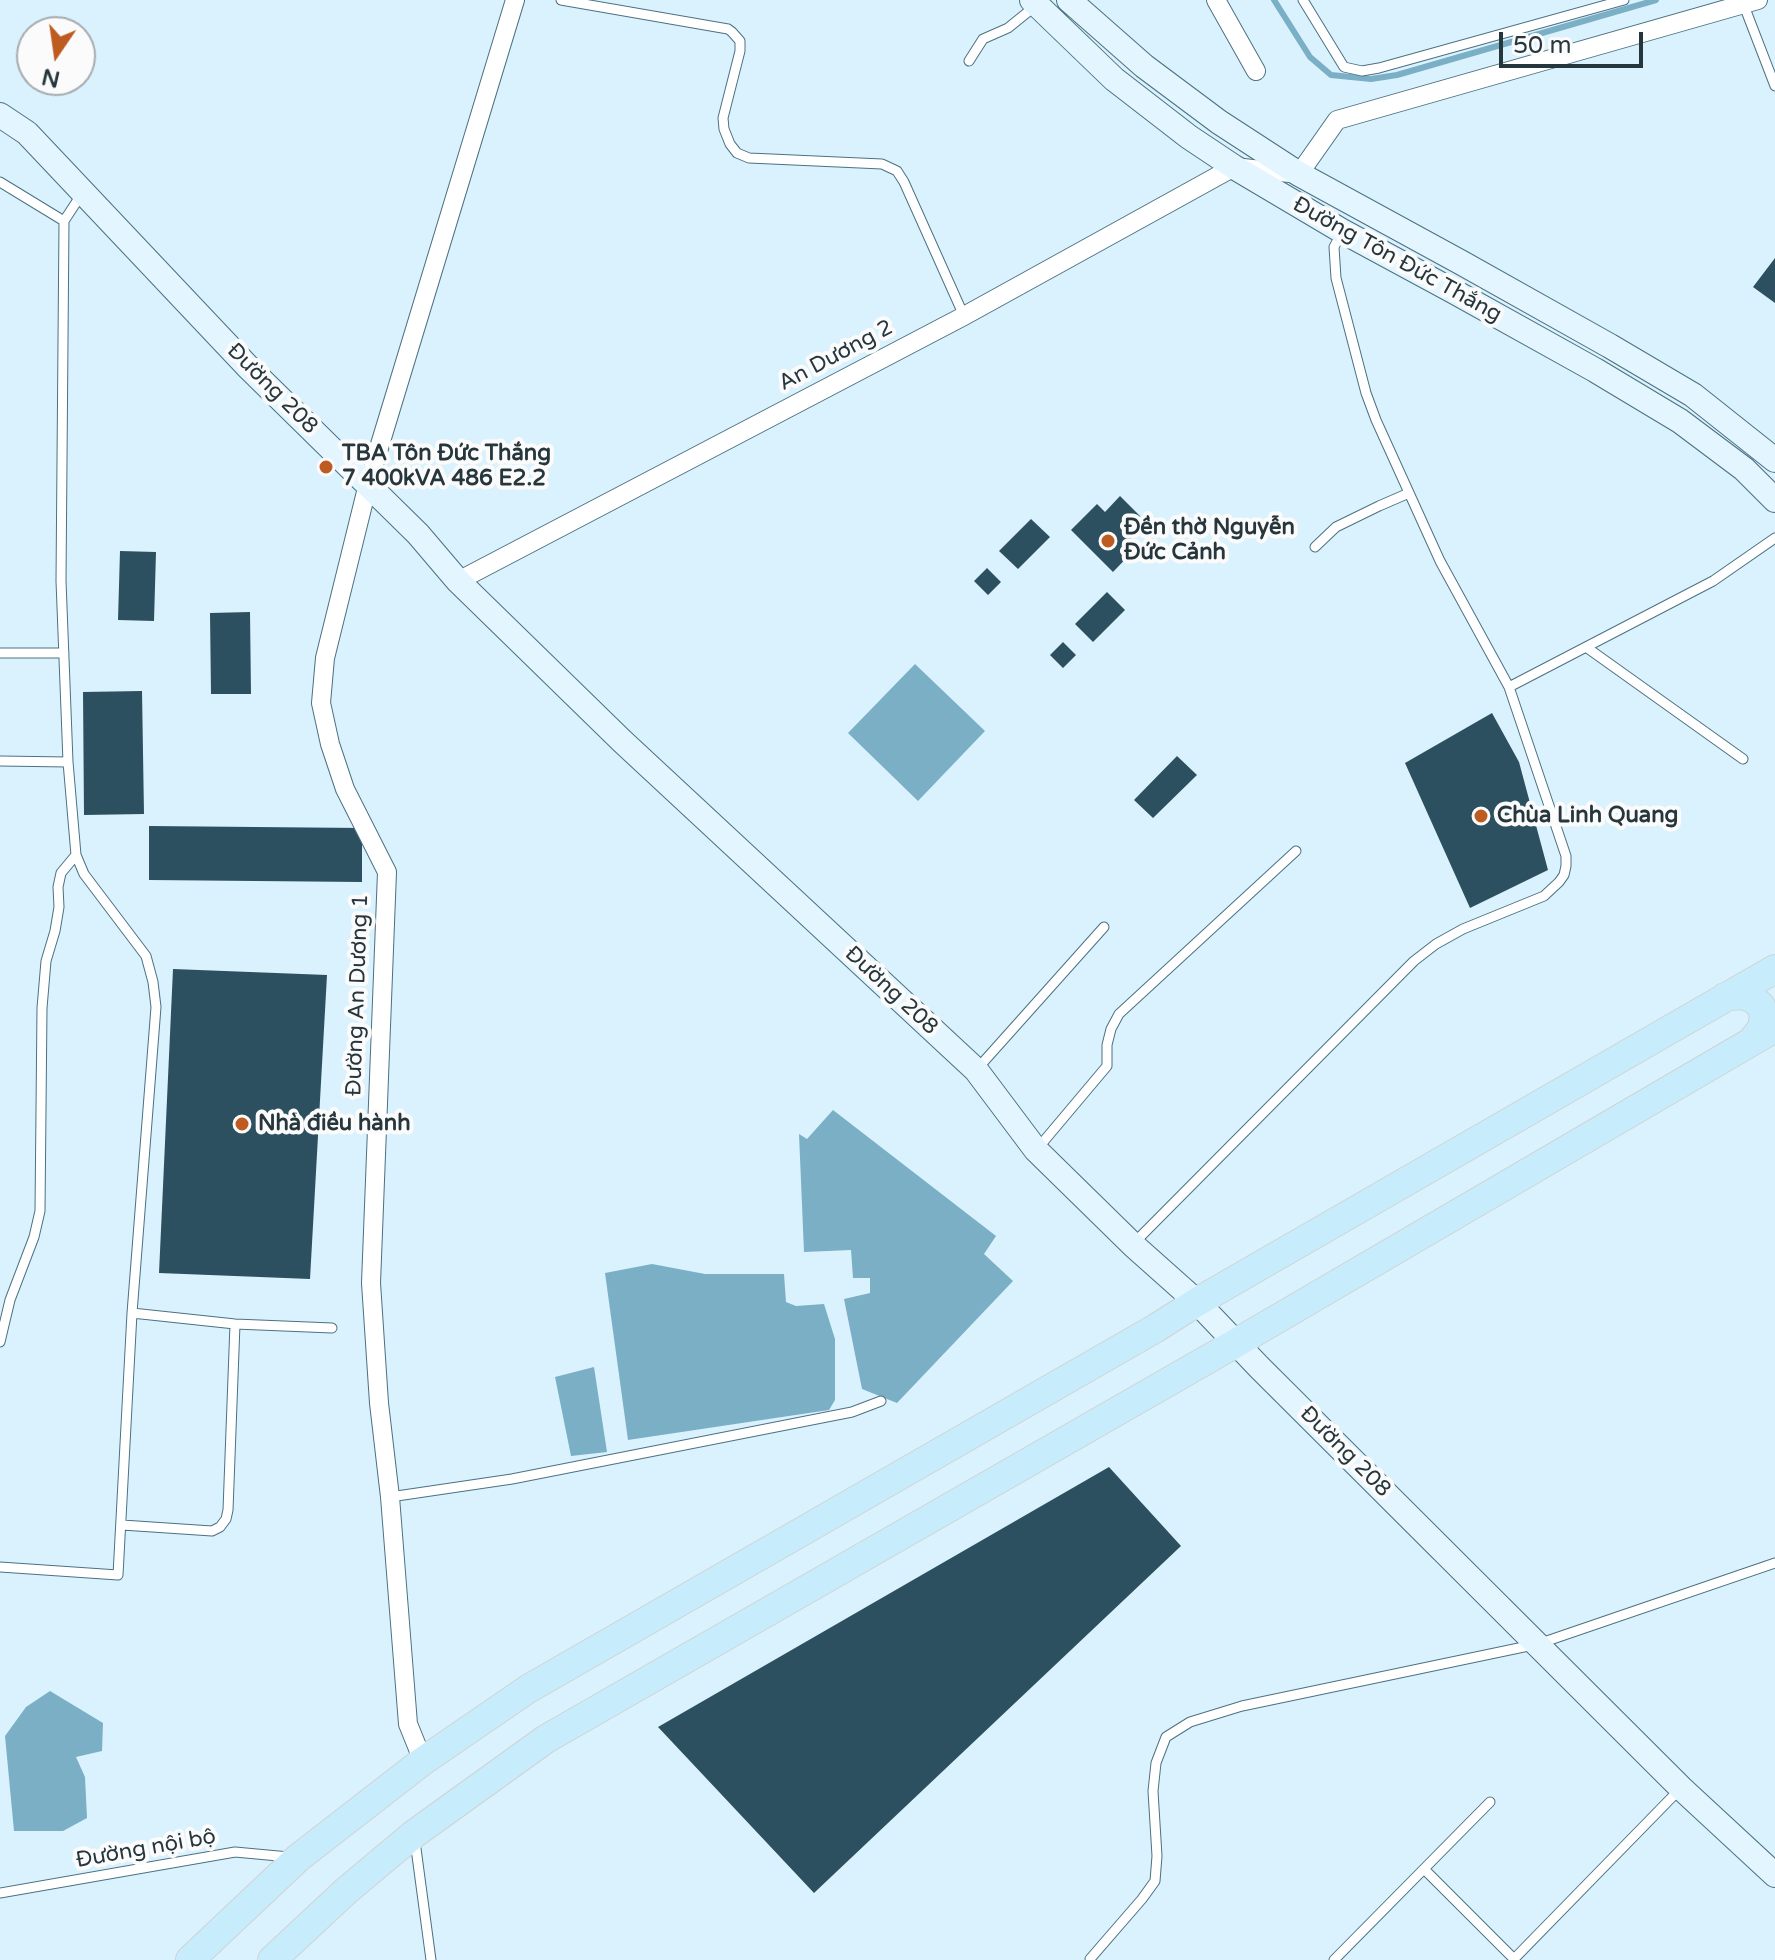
<!DOCTYPE html>
<meta charset="utf-8">
<style>
body{margin:0}
#map{position:relative;width:1775px;height:1960px;overflow:hidden;background:#daf2fd;font-family:"Varela Round",sans-serif}
canvas{display:block}
.north{position:absolute;left:16px;top:16px;width:80px;height:80px;box-sizing:border-box;background:#fbfbfb;border:2px solid #a6acaf;border-radius:50%;rotate:193deg;font-size:22px;font-weight:700;line-height:32px;text-align:center;color:#26363d}
.north::after{content:'';display:block;margin:auto;width:28px;height:36px;background:#be5b21;clip-path:polygon(50% 0,100% 100%,50% 72%,0 100%)}
.scale{position:absolute;left:1499px;top:32px;width:144px;height:36px;box-sizing:border-box;border:4px solid #26363d;border-top:0;padding-left:10px;font-size:24px;line-height:28px;white-space:nowrap;color:#26363d;-webkit-text-stroke:6px #fbfbfb;paint-order:stroke}
</style>
<div id="map">
<canvas width="1775" height="1960"></canvas>
<div class="north">N</div>
<div class="scale">50 m</div>
</div>
<script>
const ctx = document.querySelector('canvas').getContext('2d');
ctx.lineJoin = 'round';
function paint(path, color) { ctx.fillStyle = color; ctx.fill(path, 'evenodd'); }
const toPath = rows => new Path2D(rows.map(r => 'M' + r).join(''));
function strokePath(path, color, width, dash) { ctx.strokeStyle = color; ctx.lineWidth = width; ctx.lineCap = dash ? 'butt' : 'round'; ctx.setLineDash(dash || []); ctx.stroke(path); }
function drawText(font, color, halo, rows, align = 'center') {
  ctx.font = font + ' "Varela Round",sans-serif'; ctx.lineWidth = 8; ctx.setLineDash([]); ctx.textBaseline = 'middle'; ctx.strokeStyle = halo; ctx.fillStyle = color; for (const [text, x, y, turn = 0] of rows) {
    ctx.save(); ctx.translate(x, y); ctx.rotate((+turn || 0) * Math.PI / 180); ctx.textAlign = isNaN(turn) ? turn : align; if (halo) ctx.strokeText(text, 0, 0); ctx.fillText(text, 0, 0); ctx.restore();
  }
}
const water = toPath([
 [915,664,985,731,918,801,848,733],
 [833,1110,996,1236,984,1254,1013,1281,897,1403,862,1389,844,1299,870,1293,870,1278,853,1278,851,1250,804,1252,799,1134,807,1139],
 [652,1264,705,1274,784,1274,786,1302,796,1306,824,1304,835,1339,835,1400,829,1410,628,1440,605,1273],
 [594,1367,607,1452,571,1456,555,1377],
 [50,1691,103,1723,102,1751,76,1757,85,1777,87,1818,63,1831,14,1831,5,1736,26,1707]
]);
const stream = toPath([
 [1274,0,1310,57,1331,75,1371,79,1397,75,1656,0]
]);
const building = toPath([
 [1775,258,1775,303,1753,287],
 [1120,496,1145,521,1129,536,1139,545,1113,572,1071,530,1097,504,1105,512],
 [1031,519,1050,537,1018,569,999,551],
 [120,551,156,552,154,621,118,620],
 [987,568,1001,582,988,595,974,581],
 [1107,592,1125,610,1093,642,1075,624],
 [250,612,251,694,211,694,210,613],
 [1063,642,1076,655,1063,668,1050,655],
 [142,691,144,814,84,815,83,692],
 [1492,713,1519,762,1548,870,1470,908,1405,763],
 [1177,756,1197,775,1153,818,1134,800],
 [149,826,362,828,362,882,149,880],
 [173,969,327,975,310,1279,159,1273],
 [1109,1467,1181,1546,814,1893,658,1727]
]);
const lane = toPath([
 [561,0,728,29,732,32,740,41,740,51,723,118,724,129,730,144,737,153,749,158,882,164,897,171,904,182,964,316],
 [1303,0,1344,67,1362,71,1379,68,1624,0],
 [1743,3,1775,86],
 [969,61,983,39,1008,28,1034,7],
 [0,182,64,221],
 [1315,547,1336,527,1379,506,1409,493],
 [1586,647,1743,759],
 [0,653,64,653],
 [1509,687,1713,581,1775,538],
 [0,761,68,762],
 [978,1068,1104,927],
 [1038,1148,1107,1066,1107,1045,1111,1029,1119,1014,1296,851],
 [1135,1242,1414,961,1436,944,1463,929,1544,896,1559,882,1564,875,1566,866,1566,856,1509,687,1440,561,1376,420,1366,393,1336,278,1334,247,1341,234],
 [132,1313,235,1324,332,1328],
 [0,1342,10,1300,34,1237,40,1211,42,1008,46,961,55,931,59,907,58,887,61,873,76,855],
 [390,1497,512,1479,852,1412,881,1401],
 [122,1525,212,1531,220,1527,226,1519,228,1510,235,1324],
 [0,1567,118,1575,132,1313,156,1007,153,982,146,956,84,874,76,855,68,762,61,581,64,221,81,195],
 [415,1841,431,1960],
 [1424,1869,1514,1959],
 [0,1893,235,1852,289,1857],
 [1090,1959,1142,1899,1155,1881,1157,1856,1153,1791,1156,1763,1166,1737,1190,1722,1242,1706,1538,1644,1775,1563],
 [1334,1960,1490,1802],
 [1513,1960,1679,1790]
]);
const street = toPath([
 [1216,0,1256,71],
 [458,581,964,316,1234,167,1299,174,1337,120,1758,0],
 [423,1761,408,1724,390,1497,379,1403,371,1283,387,872,345,789,330,744,321,703,325,658,368,484,515,0]
]);
const secondary = toPath([
 [1032,0,1114,79,1189,137,1234,167,1342,231,1453,291,1595,370,1680,421,1744,469,1775,500],
 [1069,0,1144,66,1219,122,1299,174,1462,263,1610,346,1693,395,1775,460],
 [0,115,27,133,249,368,418,534,458,581,622,741,976,1070,1036,1150,1133,1245,1197,1302,1259,1367,1681,1788,1775,1875]
]);
const primary = toPath([
 [1725,997,1740,995,1752,998,1761,1006,1764,1016,1762,1028,1752,1041],
 [190,1960,298,1858,423,1761,528,1689,1156,1328,1197,1302,1775,969],
 [272,1960,346,1891,414,1834,546,1739,1236,1343,1775,1028]
]);
const markers = [
 [326,467,8,"#be5b21"],
 [1108,541,8,"#be5b21"],
 [1481,816,8,"#be5b21"],
 [242,1124,8,"#be5b21"]
];
const streetNames = [
 ["Đường Tôn Đức Thắng",1397,260,29],
 ["An Dương 2",836,356,-28],
 ["Đường 208",272,389,45],
 ["Đường 208",891,991,43],
 ["Đường An Dương 1",358,995,-88],
 ["Đường 208",1345,1452,45],
 ["Đường nội bộ",146,1849,-10]
];
const poiNames = [
 ["TBA Tôn Đức Thắng",342,454],
 ["7 400kVA 486 E2.2",342,479],
 ["Đền thờ Nguyễn",1124,528],
 ["Đức Cảnh",1124,553],
 ["Chùa Linh Quang",1497,816],
 ["Nhà điều hành",258,1124]
];
paint(water, '#7bafc6');
strokePath(stream, '#7bafc6', 6);
paint(building, '#2c505f');
strokePath(lane, '#4c7181', 11);
strokePath(street, '#4c7181', 20);
strokePath(secondary, '#4c7181', 26);
strokePath(primary, '#cfd3d4', 30);
strokePath(lane, '#fff', 9);
strokePath(street, '#fff', 18);
strokePath(secondary, '#e3f5fe', 24);
strokePath(primary, '#c7ecfc', 28);
for (const [x, y, r, color] of markers) { const dot = new Path2D(); dot.arc(x, y, r, 0, 2 * Math.PI); ctx.fillStyle = color; ctx.fill(dot); strokePath(dot, '#fbfbfb', 3); }
drawText('22px', '#26363d', '#fbfbfb', streetNames);
drawText('bold 22px', '#26363d', '#fbfbfb', poiNames, 'left');
</script>
